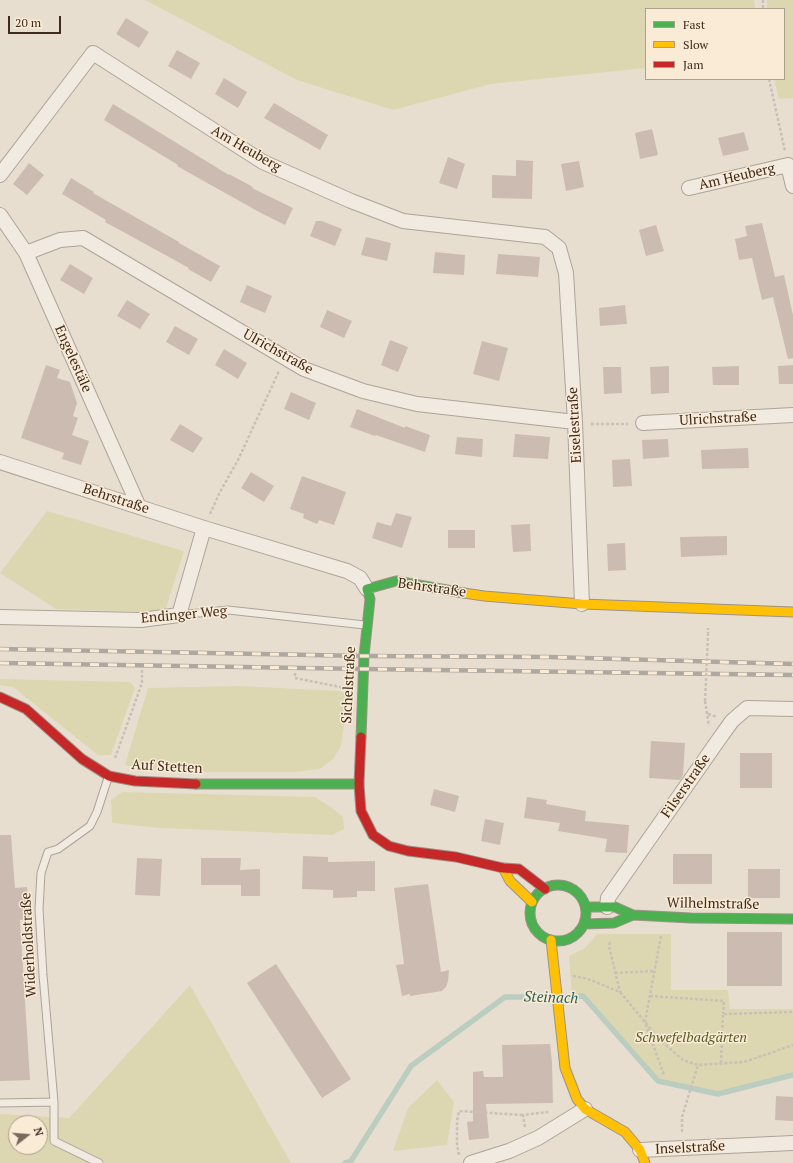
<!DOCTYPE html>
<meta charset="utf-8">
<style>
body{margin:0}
#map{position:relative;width:793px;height:1163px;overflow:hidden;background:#e8ded0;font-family:"PT Serif",serif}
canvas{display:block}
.legend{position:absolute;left:645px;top:8px;width:140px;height:72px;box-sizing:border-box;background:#f9ebd5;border:1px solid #ae9e8c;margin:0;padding:5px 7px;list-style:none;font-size:12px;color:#3e2a1e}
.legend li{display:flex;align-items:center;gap:8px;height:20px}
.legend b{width:20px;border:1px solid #ae9e8c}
.north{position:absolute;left:8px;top:1115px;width:40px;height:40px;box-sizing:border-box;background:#f9ebd5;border:1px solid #ae9e8c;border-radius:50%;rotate:73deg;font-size:11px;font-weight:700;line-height:16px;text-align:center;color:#3e2a1e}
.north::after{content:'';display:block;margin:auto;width:14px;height:18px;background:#7a695c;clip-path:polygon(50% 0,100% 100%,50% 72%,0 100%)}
.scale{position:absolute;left:8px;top:16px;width:53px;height:18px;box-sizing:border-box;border:2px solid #3e2a1e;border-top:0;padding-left:5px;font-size:12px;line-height:14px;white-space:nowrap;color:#3e2a1e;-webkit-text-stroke:3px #f9ebd5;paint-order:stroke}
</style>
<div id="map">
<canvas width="793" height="1163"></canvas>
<ul class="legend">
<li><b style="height:5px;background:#4caf50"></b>Fast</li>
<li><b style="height:5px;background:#ffc107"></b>Slow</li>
<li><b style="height:5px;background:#c62828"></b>Jam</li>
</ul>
<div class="north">N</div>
<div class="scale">20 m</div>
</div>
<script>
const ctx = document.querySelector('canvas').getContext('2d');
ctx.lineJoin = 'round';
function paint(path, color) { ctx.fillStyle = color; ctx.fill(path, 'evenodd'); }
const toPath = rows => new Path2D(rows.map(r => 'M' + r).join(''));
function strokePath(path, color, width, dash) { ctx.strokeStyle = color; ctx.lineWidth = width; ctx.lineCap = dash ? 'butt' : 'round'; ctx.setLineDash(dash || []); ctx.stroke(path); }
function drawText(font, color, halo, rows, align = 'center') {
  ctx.font = font + ' "PT Serif",serif'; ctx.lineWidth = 3; ctx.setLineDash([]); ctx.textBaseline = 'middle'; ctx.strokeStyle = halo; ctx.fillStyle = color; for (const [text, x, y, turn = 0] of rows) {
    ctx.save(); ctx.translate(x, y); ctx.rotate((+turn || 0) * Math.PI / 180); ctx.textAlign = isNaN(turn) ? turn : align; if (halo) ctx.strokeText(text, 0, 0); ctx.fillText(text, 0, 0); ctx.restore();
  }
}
const green = toPath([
 [145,0,754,0,755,7,754,9,646,9,646,68,491,84,393,110,297,80],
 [767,0,793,0,793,98,779,99,774,79,784,79,784,9,767,9],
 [47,511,184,551,165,611,144,612,56,609,0,573],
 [0,679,130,682,135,688,111,755,98,755,13,687,0,685],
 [240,686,340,691,348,695,341,746,333,759,320,769,295,772,164,772,125,765,148,688],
 [122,792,315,797,331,807,343,817,344,829,332,835,159,828,112,823,111,800],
 [597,934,671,934,671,990,728,990,730,1009,793,1009,793,1075,718,1094,658,1081,583,997,572,996,569,956,585,948],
 [190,985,291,1163,0,1163,0,1114,69,1118],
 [16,1123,40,1123,40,1147,16,1147],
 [437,1080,454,1102,447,1145,393,1151,408,1108]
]);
const stream = toPath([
 [562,997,583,996,658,1081,718,1094,793,1075],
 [345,1163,351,1161,411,1066,505,997,553,997]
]);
const building = toPath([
 [126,18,149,32,139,48,116,34],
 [177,50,200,63,191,79,168,66],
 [224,78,247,92,238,108,215,94],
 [274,103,328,135,320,150,264,118],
 [113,104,229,175,229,174,253,187,252,188,293,208,285,225,261,213,200,179,177,166,178,165,104,120],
 [652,129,658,155,640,159,635,133],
 [744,132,749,150,723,156,718,138],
 [448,157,465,164,457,189,439,183],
 [516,160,533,161,532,199,492,198,492,175,516,176],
 [579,161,584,187,566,191,561,164],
 [29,163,44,175,27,195,13,184],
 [71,178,94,192,93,193,179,242,179,243,220,266,211,282,188,269,189,268,105,222,106,220,62,194],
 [316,221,322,221,342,229,335,246,310,236],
 [762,223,775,277,784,275,793,315,793,358,788,359,773,297,762,300,752,258,739,260,735,239,747,236,745,226],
 [656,225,664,251,646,256,639,230],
 [366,237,391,243,387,261,361,255],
 [435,252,465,255,464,275,433,273],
 [498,254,540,257,538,277,496,274],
 [70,264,93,278,84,294,60,280],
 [247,285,272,296,265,313,240,302],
 [127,300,150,314,140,329,117,316],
 [625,305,627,324,600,326,599,308],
 [327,310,352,321,344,338,320,327],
 [175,326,198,339,189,355,166,342],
 [390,340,408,347,398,372,381,365],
 [482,341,508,348,499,381,473,374],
 [224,349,247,363,238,379,215,365],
 [46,365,60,370,57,378,70,382,77,403,73,416,78,418,72,435,89,441,81,465,62,459,64,453,21,438],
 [793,365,793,384,779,384,778,366],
 [669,366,669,393,651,394,650,367],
 [739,366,739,385,713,385,712,367],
 [603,367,621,367,622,393,604,394],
 [291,392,316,403,309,420,284,409],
 [357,409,405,428,405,426,430,435,425,452,376,435,375,436,350,427],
 [180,424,203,438,193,453,170,440],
 [515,434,550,437,548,459,513,457],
 [457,437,483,439,482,457,455,454],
 [668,439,669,457,643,459,642,440],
 [748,448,749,468,702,469,701,450],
 [630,459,632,486,613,487,612,460],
 [251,472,274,486,264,502,241,488],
 [302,476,346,492,334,525,319,520,317,524,303,518,304,514,290,509],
 [396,513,412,517,402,548,372,538,377,522,391,526],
 [530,524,531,551,513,552,511,525],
 [448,530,475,530,475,548,448,548],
 [727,536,727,555,681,557,680,537],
 [625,543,626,570,608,571,607,544],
 [651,741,685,743,683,775,680,780,649,778],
 [740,753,772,753,772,788,740,788],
 [434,789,459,796,455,812,430,805],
 [527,797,547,800,546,804,586,811,585,821,629,825,627,853,605,852,607,839,558,831,560,823,524,818],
 [485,819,504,823,500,845,481,841],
 [0,835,11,835,15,888,27,887,30,919,20,920,30,1080,0,1081],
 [673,854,712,854,712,884,673,884],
 [303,856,328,857,328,862,375,861,375,891,357,891,357,897,333,898,333,890,302,889],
 [137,858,162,859,160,896,135,895],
 [201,858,241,858,240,870,260,869,260,896,241,896,241,885,201,885],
 [748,869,780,869,780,898,748,898],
 [428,884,441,972,449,970,448,981,446,987,442,991,410,996,410,994,402,996,396,965,404,964,394,888],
 [727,932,782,932,782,986,727,986],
 [276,964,351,1079,322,1098,247,983],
 [550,1044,552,1062,553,1103,486,1104,489,1138,469,1140,467,1122,473,1121,473,1072,483,1071,484,1077,503,1077,502,1045],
 [776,1096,793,1097,793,1121,775,1120]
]);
const path = toPath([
 [763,0,763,9],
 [769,79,785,151],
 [591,424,628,424],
 [210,514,220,492,238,460,279,371],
 [708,635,708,628],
 [295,673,295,678,345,688],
 [705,701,709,726],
 [708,714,717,717],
 [115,758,142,683,142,670],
 [661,936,645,1022,664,1075],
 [610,942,609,946,620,992],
 [615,973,655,971],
 [573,976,588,979,620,992,661,1041,683,1060,698,1065,744,1062,793,1045],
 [650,996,724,1001,723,1014],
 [721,1063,723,1014,793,1012],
 [525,1127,523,1115,548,1112],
 [682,1132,682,1117,698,1065],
 [459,1155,457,1145,457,1121,459,1111,523,1115]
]);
const lane = toPath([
 [179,615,228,610,365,625],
 [0,1103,54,1102],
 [99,1163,54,1141,54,1102,43,975,39,909,41,873,48,852,58,849,90,826,97,812,108,778]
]);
const street = toPath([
 [0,175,93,53,263,162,351,201,403,221,545,237,559,248,566,273,575,422,582,604],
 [689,188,788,165,793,186],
 [0,215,26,253,139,507],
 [26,253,60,240,83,238,304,369,363,391,417,404,575,422],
 [643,423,793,415],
 [0,462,204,528,347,571,360,578,367,589],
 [0,617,141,620,179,615,204,528],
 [607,907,608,898,717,742,732,721,747,708,793,709],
 [640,1150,793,1143],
 [471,1163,509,1151,538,1138,585,1109]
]);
const fast = toPath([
 [361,737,364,656,370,599,367,589,396,581,464,593],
 [196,784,359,784],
 '530 913a28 28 0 1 1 56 0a28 28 0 1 1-56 0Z',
 [586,907,615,907,633,915,691,918,793,919],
 [585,924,614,923,633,915]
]);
const slow = toPath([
 [464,593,484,596,582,604,793,612],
 [503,868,510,881,532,902],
 [551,940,565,1068,577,1099,585,1109,625,1132,640,1150,645,1163]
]);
const jam = toPath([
 [0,697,26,709,82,759,109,776,135,781,196,784],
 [361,737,359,784,361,811,373,835,389,846,408,851,456,857,503,868,519,869,545,889]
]);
const rail = toPath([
 [0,649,364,656,549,657,793,664],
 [0,663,364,669,793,675]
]);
const pathBridge = toPath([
 [705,701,708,635]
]);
const streetNames = [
 ["Am Heuberg",246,149,30],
 ["Am Heuberg",737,177,-13],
 ["Ulrichstraße",278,352,29],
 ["Engelestäle",73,359,66],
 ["Ulrichstraße",718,419,-3],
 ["Eiselestraße",575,425,-93],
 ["Behrstraße",116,499,18],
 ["Behrstraße",432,588,8],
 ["Endinger Weg",184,615,-5],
 ["Sichelstraße",349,685,-87],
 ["Auf Stetten",167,767,3],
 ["Filserstraße",686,786,-55],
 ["Wilhelmstraße",713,904,1],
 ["Widerholdstraße",29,945,-93],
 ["Inselstraße",690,1148,-3]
];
const parkNames = [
 ["Schwefelbadgärten",691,1038]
];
const waterNames = [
 ["Steinach",551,998,2]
];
paint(green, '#dcd7b1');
strokePath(stream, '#bacdc0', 5.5);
paint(building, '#ccbbb0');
strokePath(lane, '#aea398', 9);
strokePath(street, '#aea398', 16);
strokePath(fast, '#9d9288', 11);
strokePath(slow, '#9d9288', 11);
strokePath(jam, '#9d9288', 11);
strokePath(path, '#c9c0b7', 2.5, [3, 2]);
strokePath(lane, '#f0eae1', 7);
strokePath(street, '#f0eae1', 14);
strokePath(fast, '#4caf50', 9);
strokePath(slow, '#ffc107', 9);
strokePath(jam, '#c62828', 9);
strokePath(rail, '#afa8a1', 4.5);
strokePath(rail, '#f9ebd5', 3, [9]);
strokePath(pathBridge, '#c9c0b7', 2.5, [3, 2]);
drawText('14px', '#3e2a1e', '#f9ebd5', streetNames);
drawText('italic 14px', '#555d22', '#f9ebd5', parkNames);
drawText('italic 15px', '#2c6056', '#f9ebd5', waterNames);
</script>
